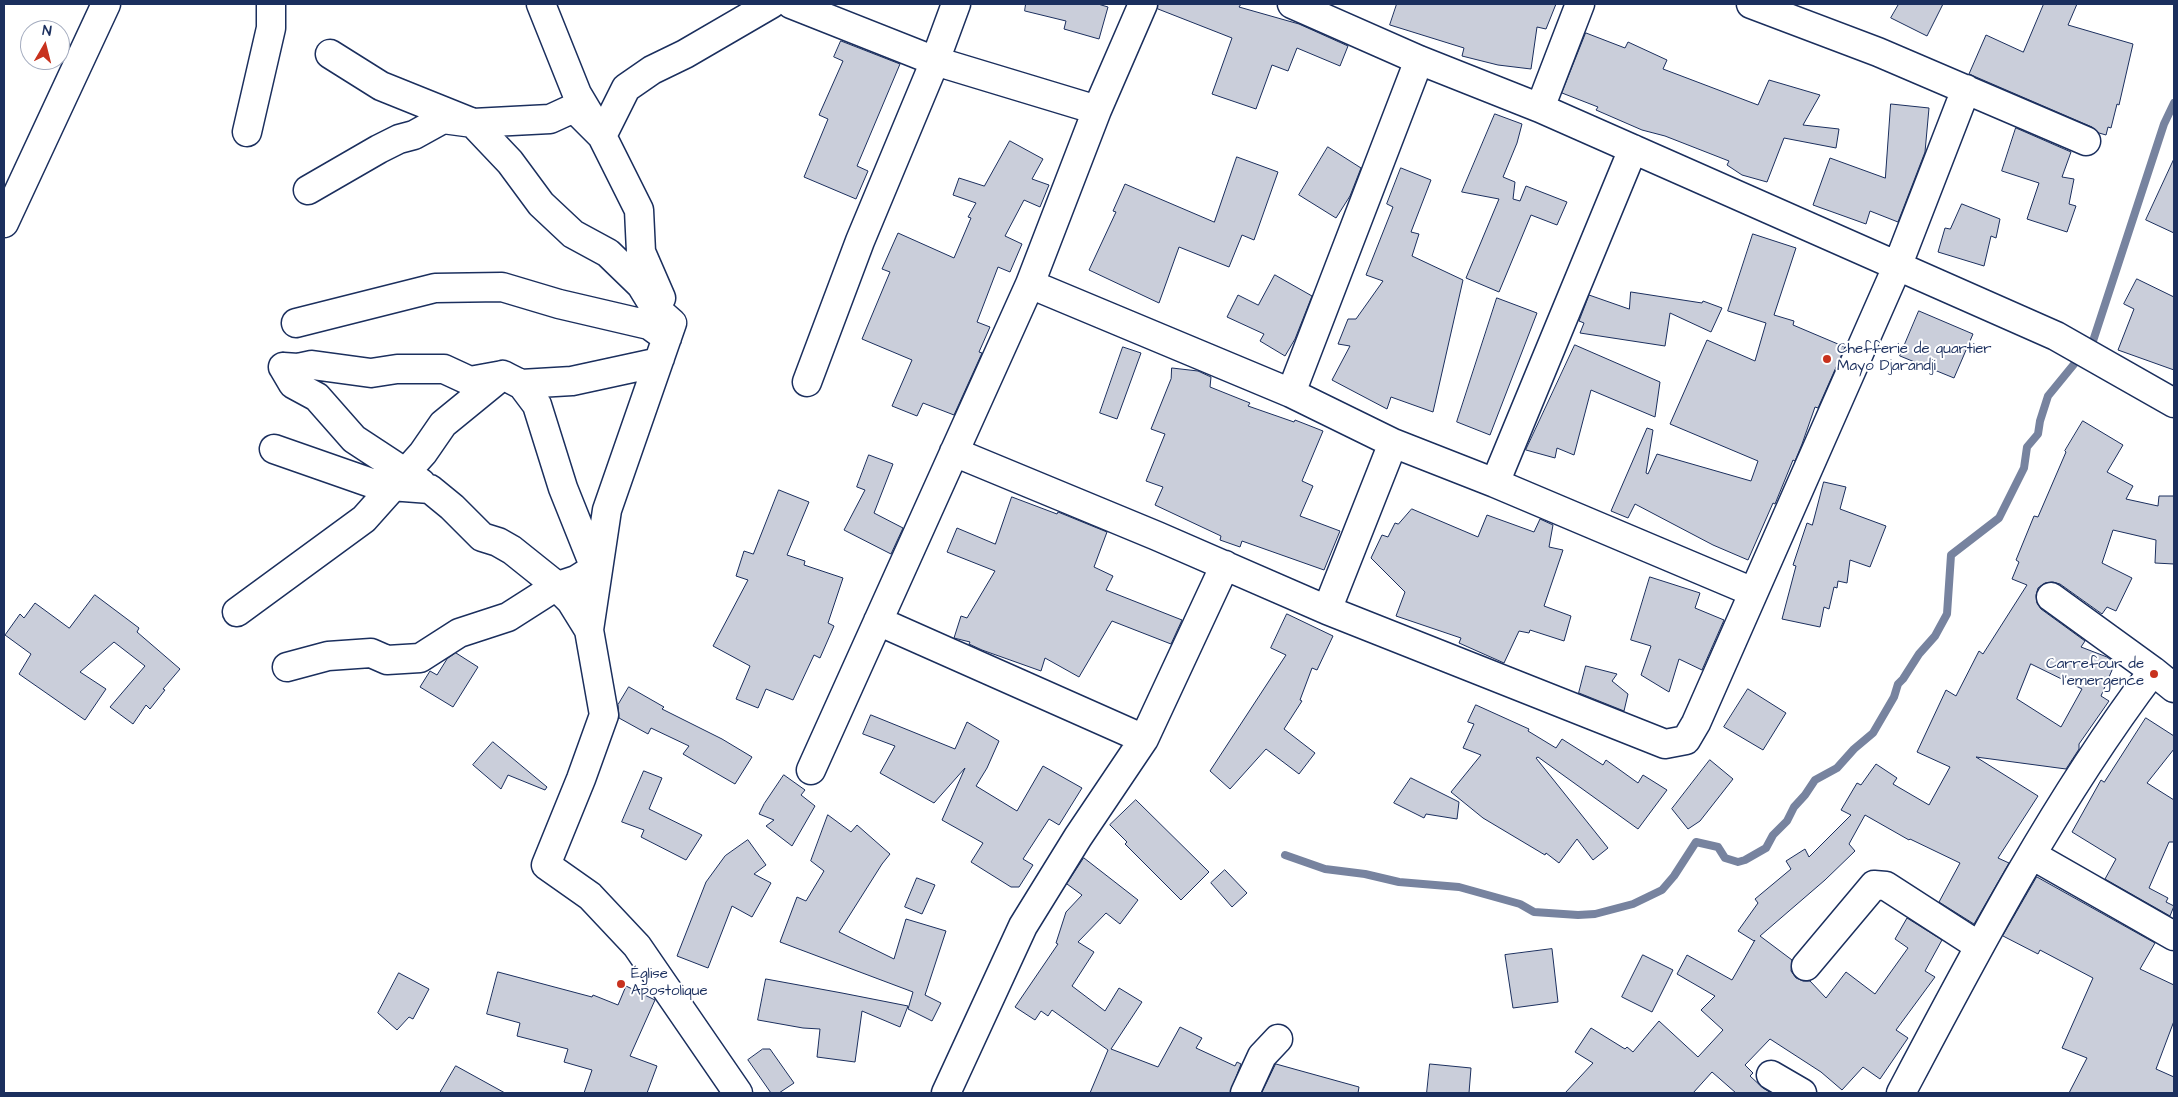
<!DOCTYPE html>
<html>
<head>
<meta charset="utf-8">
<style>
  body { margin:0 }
  #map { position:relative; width:2178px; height:1097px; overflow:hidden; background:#fff; font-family:"Architects Daughter",sans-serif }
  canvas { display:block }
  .frame { position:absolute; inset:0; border:5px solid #1b2f5e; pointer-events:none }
  .north { position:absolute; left:20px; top:20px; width:50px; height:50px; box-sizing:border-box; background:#fff; border:1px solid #a4acbf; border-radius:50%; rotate:8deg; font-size:14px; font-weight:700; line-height:20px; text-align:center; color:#1b2f5e }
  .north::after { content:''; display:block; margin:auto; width:18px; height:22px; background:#c8321e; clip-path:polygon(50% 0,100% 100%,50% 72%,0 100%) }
</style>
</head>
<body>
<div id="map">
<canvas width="2178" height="1097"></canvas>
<div class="frame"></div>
<div class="north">N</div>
</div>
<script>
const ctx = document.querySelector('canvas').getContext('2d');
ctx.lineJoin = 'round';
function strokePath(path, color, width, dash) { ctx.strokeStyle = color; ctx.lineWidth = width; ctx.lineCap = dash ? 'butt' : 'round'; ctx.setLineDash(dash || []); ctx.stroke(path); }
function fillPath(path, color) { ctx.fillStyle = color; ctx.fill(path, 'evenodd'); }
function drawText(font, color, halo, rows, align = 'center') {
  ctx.font = font + ' "Architects Daughter",sans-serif'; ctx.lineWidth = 4; ctx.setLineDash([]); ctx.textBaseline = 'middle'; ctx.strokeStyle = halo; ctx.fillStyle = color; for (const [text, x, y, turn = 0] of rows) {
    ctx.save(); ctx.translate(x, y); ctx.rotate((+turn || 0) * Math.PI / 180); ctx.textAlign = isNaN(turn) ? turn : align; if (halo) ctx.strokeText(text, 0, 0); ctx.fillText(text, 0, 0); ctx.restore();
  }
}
strokePath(new Path2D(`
  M1285,855L1325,869L1365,874L1399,882L1459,887L1520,904L1534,912L1578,915L1595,914L1633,904L1662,890L1674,876L1696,842L1718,847L1725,858L1738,862L1745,860L1766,848L1773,835L1787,821L1794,807L1805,795L1815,780L1837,768L1854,749L1873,733L1894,697L1898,684L1903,679L1919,654L1935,636L1947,614L1951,555L1999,518L2024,468L2027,447L2038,434L2040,421L2048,396L2093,341L2164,124L2174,103`), '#77839f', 8);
const building = new Path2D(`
  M1026,4H1098L1108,7L1099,39L1064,29L1066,21L1025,11Z
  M1158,4H1241L1239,7L1299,24L1348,46L1340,66L1297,48L1288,71L1272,65L1256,109L1212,94L1232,38L1158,9Z
  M1397,4H1556L1546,29L1537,27L1531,69L1498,65L1462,56L1464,48L1390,25Z
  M1899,4H1943L1927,36L1891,18Z
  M2044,4H2077L2068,25L2133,44L2119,105L2117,104L2111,128L2108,127L2106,135L2099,133L2092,127L1969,74L1986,35L2023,52Z
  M1586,33L1625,48L1628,42L1667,60L1663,69L1758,105L1769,80L1820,95L1803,125L1839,129L1836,148L1784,138L1767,182L1742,175L1727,165L1729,161L1665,136L1642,130L1596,110L1598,107L1562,93Z
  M841,41L900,64L857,166L868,171L856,199L804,177L828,119L819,115L843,61L834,57Z
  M1891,104L1929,108L1925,152L1898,222L1870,211L1866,224L1813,205L1830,158L1885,178Z
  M1495,114L1522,124L1517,143L1503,177L1515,182L1513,199L1520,201L1526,186L1567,202L1557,225L1531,215L1499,292L1466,278L1499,199L1462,192Z
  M2016,128L2071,152L2062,177L2074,179L2069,204L2076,206L2067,232L2027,219L2039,183L2002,171Z
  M1010,141L1043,159L1032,179L1049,185L1040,207L1024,200L1005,236L1022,244L1010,272L998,267L977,322L990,327L979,352L982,353L954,415L923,403L917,416L892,406L912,360L862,339L890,272L882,269L898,233L954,258L971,218L968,217L976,203L953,195L959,178L984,186Z
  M1328,147L1361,168L1350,196L1336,218L1299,195Z
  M1237,157L1278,172L1254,240L1242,235L1229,267L1179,247L1159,303L1089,270L1116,212L1113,211L1125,184L1214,222Z
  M2174,159V233L2146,220Z
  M1401,168L1431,180L1411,232L1419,234L1412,256L1463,280L1433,412L1391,397L1387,409L1332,380L1350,346L1338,344L1348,319H1356L1383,281L1366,275L1393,207L1387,204Z
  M1962,204L2000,219L1996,238L1991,236L1984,266L1938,252L1945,228L1950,229Z
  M1753,234L1796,248L1774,315L1794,321L1793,325L1845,347L1818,408L1815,407L1802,444L1795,461L1793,460L1775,504L1773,503L1748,560L1713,545L1635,504L1628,518L1611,511L1647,428L1653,430L1646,473L1648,474L1657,454L1751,481L1758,461L1670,424L1707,340L1755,361L1766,323L1728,311Z
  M1275,275L1312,296L1295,339L1285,356L1260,341L1264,334L1227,317L1238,295L1258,305Z
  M2137,279L2174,297V370L2118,350L2134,309L2124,304Z
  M1631,292L1702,303L1703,301L1722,308L1711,332L1670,313L1665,346L1580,333L1584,323L1579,321L1589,295L1629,309Z
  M1497,298L1537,313L1490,435L1457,422Z
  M1919,311L1973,334L1954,378L1900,356Z
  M1575,345L1660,382L1655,417L1591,390L1574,455L1557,448L1555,458L1526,450Z
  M1123,347L1141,353L1117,419L1100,413Z
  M1172,368L1198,371L1211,377L1210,387L1250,403L1248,406L1294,422L1295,420L1323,431L1302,481L1313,486L1300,516L1340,531L1324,570L1242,541L1240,547L1220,540L1221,536L1155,505L1163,487L1146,481L1165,434L1151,429L1171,379Z
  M2083,421L2123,445L2107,472L2133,486L2126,499L2158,506L2159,496H2174V564L2155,563L2156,540L2113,530L2102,563L2132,578L2116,611L2107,607L2102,614L2060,584L2053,582L2045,583L2038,588L2036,595L2037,603L2041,609L2085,641L2081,647L2107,657L2115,663L2101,696L2109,701L2079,744V749L2066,769L1976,757L2038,796L1998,858L2009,863L1974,924L1939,902L1960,863L1910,839L1909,840L1865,815L1849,844L1855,851L1825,880L1760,936L1792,960L1791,971L1796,978L1803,981H1810L1826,998L1846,972L1875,994L1908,948L1895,939L1907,918L1942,940L1925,971L1935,977L1896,1030L1908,1038L1880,1079L1863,1067L1842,1090L1821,1072L1770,1039L1745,1065L1753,1073L1750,1076L1763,1088L1771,1093H1736L1712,1072L1693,1093H1565L1593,1063L1575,1052L1591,1028L1625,1049L1627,1047L1633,1052L1659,1021L1698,1057L1723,1030L1701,1010L1715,996L1677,974L1687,955L1732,980L1755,940L1754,941L1738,931L1758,903L1755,899L1791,869L1786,861L1805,849L1809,857L1851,815L1841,810L1857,783L1861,785L1876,764L1897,778L1893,784L1929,805L1950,767L1917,752L1946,690L1956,696L1979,651L1983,654L2027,585L2012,579L2019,562L2016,560L2034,516L2038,517L2066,452L2065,451ZM2031,664L2082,689L2061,727L2017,699Z
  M869,455L893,464L874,513L903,528L891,554L844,530L865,490L857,487Z
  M1824,482L1846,487L1840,509L1886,526L1870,567L1850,560L1847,583L1838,581L1837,588L1834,587L1829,609L1824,607L1820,627L1782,619L1796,566L1793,565L1807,523L1812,525Z
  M779,490L809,502L787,555L805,561L804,565L843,578L828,623L834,626L820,658L814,655L793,700L766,689L758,708L736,699L750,666L713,646L748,580L736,576L744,551L753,554Z
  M1012,497L1057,514L1058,512L1107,532L1094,567L1113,576L1106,590L1182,620L1171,644L1112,621L1079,677L1045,658L1041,671L982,650L969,644L970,642L954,638L961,616L967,618L995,571L947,552L957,528L995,544Z
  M1412,509L1478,537L1487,515L1534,532L1540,519L1553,525L1549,547L1563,550L1544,606L1571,616L1564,641L1530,630L1529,633L1519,631L1504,663L1459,643L1461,638L1396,616L1405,592L1371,558L1382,535L1388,537L1395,523L1398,524Z
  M1650,577L1700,593L1695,608L1724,620L1702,670L1679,659L1669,692L1641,675L1651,646L1631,640Z
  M95,595L139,628L137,632L180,669L163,689L165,690L150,709L146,705L133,724L110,707L145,666L114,642L80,672L106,689L85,720L19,674L31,654L5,635L20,614L24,618L35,603L69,628Z
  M1287,614L1333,636L1317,670L1312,668L1300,700L1302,701L1284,729L1315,753L1299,774L1266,749L1230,789L1210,771L1286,655L1271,648Z
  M456,653L478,667L453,707L420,687L430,671L437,675L447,659Z
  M1586,666L1617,674L1612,681L1628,694L1624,711L1579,693Z
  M629,687L664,707L662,709L722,739L752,757L735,784L683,754L689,746L651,728L648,734L619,718L618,705Z
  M1748,689L1786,713L1763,750L1724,727Z
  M1476,705L1529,729L1528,731L1556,748L1562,739L1603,765L1606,760L1638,783L1643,775L1667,790L1638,829L1538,757L1536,758L1608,848L1593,860L1577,839L1559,863L1546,853L1545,855L1483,818L1451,792L1481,755L1463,748L1474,724L1468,722Z
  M871,715L955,749L967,722L999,741L987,768L976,786L1017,811L1043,766L1082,788L1059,825L1049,819L1023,859L1033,865L1019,887H1011L971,862L983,843L942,820L965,768L934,803L880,773L895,746L863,734Z
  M2146,718L2174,736V749L2147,783L2174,800V842H2169L2149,888L2168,898L2166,902L2174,906L2170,916L2105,879L2116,859L2072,832L2101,780L2104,782Z
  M493,742L547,787L545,790L508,775L501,789L473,765Z
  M1710,760L1733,779L1700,821L1688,829L1672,809Z
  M644,771L662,778L649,809L702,835L686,860L641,837L644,830L622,822Z
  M784,775L805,790L801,795L815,806L792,846L766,826L774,820L759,814L764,804Z
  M1411,778L1459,802L1457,819L1426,814L1424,818L1394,803Z
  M1136,800L1209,872L1181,900L1125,844L1127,842L1110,825Z
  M828,815L851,832L857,825L890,854L882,864L839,932L894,959L906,919L946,931L925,995L941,1003L932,1021L908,1009L913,992L780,942L797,897L806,901L824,871L811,861Z
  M748,840L766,865L754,874L771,883L752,917L732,906L708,968L677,956L706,882L725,856Z
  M1084,858L1138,900L1120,924L1106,913L1078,942L1094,952L1072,986L1105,1011L1119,988L1142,1002L1111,1049L1158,1067L1180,1027L1202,1038L1196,1048L1235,1066L1237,1062L1241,1064L1230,1093H1090L1108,1050L1052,1010L1048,1016L1041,1011L1035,1020L1015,1007L1058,944L1056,943L1066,912L1082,895L1067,884Z
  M1225,870L1247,893L1232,907L1211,883Z
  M2037,877L2155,943L2140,969L2174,985V1021L2156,1069L2174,1077V1093H2069L2087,1058L2062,1048L2093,978L2040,950L2038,954L2003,936Z
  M917,878L935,885L922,914L905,907Z
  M1552,949L1558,1002L1513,1008L1505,955Z
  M1643,955L1673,970L1652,1012L1622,997Z
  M498,972L592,997L593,995L618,1005L626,986L655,1000L630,1056L657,1066L647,1093H584L592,1070L564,1062L568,1049L517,1036L520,1023L487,1014Z
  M399,973L429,989L413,1019L409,1017L397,1030L378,1013Z
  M766,979L842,993L908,1006L900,1027L862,1011L855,1062L817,1057L820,1029L803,1028L758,1020Z
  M763,1049H770L794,1083L779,1093H771L748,1060Z
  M1276,1064L1359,1087L1358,1093H1262Z
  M1430,1064L1471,1068L1469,1093H1427Z
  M456,1066L505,1093H440Z`);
fillPath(building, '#caceda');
strokePath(building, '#1b2f5e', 1);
const minor = new Path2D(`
  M541,4L577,94L602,136L639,210L641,252L661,298
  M791,4L935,61L1097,110
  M1292,4L1419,60L1540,108L2056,336L2174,403
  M1751,4L1878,52L2086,141
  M330,54L381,86L473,123L510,162L541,204L573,234L608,253L641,285L655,308L672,323L607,510L589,630L604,715L581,779L546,865L590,896L637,946L738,1093
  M1540,108L1580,4
  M247,132L271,28V4
  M308,190L379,149L399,139L414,135L443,119L473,123L550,119L574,108L602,136L626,88L652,70L685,54L771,4
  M1030,284L1291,393L1393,443L1495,483L1753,592
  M296,323L435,288L502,287L559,304L649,325L667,338
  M283,367L298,368L312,365L371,373L397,369H444L470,381L503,375L522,385L537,405L563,488L595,568L576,580L555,587L508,617L459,633L420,658L387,660L371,653L328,656L287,667
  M283,367L293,384L317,397L354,439L421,483
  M807,382L860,241L935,61L956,4
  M1291,393L1419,60
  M274,449L377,485L430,489L452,507L482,537L498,542L512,550L552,582L571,601L589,630
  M954,452L1157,536L1327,610L1665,744L1686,740L1696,723L1897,267L1966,89
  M1495,483L1633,149
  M2051,597L2153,671
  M1327,610L1393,443
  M237,612L364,519L423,453L443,424L503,375L521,384L572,381L655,363L660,358
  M878,621L1144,739
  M811,770L1030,284L1097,110L1143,4
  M2032,855L2174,936
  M1806,966L1874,885L1886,886L1979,946
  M1771,1075L1802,1093
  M946,1093L1023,926L1078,837L1144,739L1225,565
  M1245,1093L1262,1056L1278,1039
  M1901,1093C1977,949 2054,802 2153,671L2174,688`);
const major = new Path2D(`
  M4,223L106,4`);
strokePath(minor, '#1b2f5e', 31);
strokePath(major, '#1b2f5e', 31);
strokePath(minor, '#fff', 28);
strokePath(major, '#fff', 28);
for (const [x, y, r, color] of [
  [1827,359,5,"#c8321e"],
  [2154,674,5,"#c8321e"],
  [621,984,5,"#c8321e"]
]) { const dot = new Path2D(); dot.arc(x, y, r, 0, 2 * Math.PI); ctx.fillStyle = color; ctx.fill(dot); strokePath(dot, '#fff', 2); }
drawText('15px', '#1b2f5e', '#fff', [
  ["Chefferie de quartier",1837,350],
  ["Mayo Djarandji",1837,367],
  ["Carrefour de",2144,665,"right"],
  ["l'emergence",2144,682,"right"],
  ["Église",631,975],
  ["Apostolique",631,992]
], 'left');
</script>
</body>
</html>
